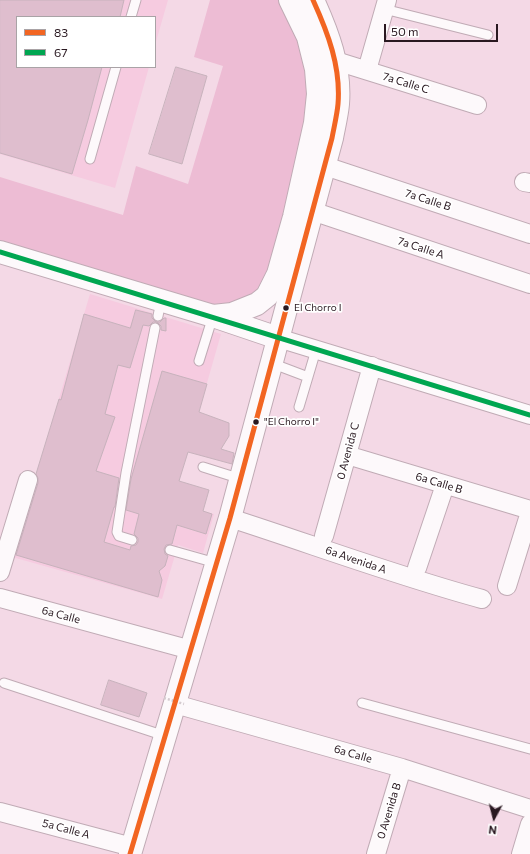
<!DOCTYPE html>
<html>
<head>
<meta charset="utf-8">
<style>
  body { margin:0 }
  #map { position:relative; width:530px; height:854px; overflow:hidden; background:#f4d9e6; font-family:Commissioner,sans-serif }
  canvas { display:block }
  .legend { position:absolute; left:16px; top:16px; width:140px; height:52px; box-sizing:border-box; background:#fff; border:1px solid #a9a3a6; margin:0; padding:5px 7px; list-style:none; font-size:12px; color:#291820 }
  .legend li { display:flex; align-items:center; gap:8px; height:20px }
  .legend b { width:20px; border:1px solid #a9a3a6 }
  .north { position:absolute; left:474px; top:798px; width:40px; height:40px; -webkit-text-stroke:3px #fff; paint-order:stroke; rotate:187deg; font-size:11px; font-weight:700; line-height:16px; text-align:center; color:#291820 }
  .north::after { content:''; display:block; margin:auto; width:14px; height:18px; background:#291820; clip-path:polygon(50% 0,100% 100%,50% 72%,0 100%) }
  .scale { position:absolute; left:384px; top:24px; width:114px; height:18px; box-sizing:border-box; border:2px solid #291820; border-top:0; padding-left:5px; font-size:12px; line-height:14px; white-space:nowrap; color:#291820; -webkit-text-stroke:3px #fff; paint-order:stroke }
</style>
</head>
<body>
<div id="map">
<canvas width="530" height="854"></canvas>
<ul class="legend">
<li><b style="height:5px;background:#f26522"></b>83</li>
<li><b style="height:5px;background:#00a651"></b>67</li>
</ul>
<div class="north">N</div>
<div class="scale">50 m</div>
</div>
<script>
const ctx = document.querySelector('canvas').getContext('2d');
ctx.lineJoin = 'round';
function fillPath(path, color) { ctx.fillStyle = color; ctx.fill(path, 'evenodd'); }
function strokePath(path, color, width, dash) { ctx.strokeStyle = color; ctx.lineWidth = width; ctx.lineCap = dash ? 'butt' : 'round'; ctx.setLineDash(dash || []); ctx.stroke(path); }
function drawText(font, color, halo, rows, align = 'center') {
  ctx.font = font + ' Commissioner,sans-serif'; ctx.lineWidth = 3.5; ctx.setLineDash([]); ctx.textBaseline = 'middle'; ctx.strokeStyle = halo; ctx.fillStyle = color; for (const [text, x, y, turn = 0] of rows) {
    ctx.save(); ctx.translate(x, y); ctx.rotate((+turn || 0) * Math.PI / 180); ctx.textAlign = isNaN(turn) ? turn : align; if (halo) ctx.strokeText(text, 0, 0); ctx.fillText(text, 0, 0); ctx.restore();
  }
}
fillPath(new Path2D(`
  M0,0H168L155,45V17H17V67H149L115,188L0,154Z
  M90,294L221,334L173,502L214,514L203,553L178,545L162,599L12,557Z`), '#f6cbe0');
fillPath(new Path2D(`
  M210,0H279L289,17L305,54L311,97L272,281L255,296L210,309L0,242V177L123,215L136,166L188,184L223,66L194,57Z`), '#edbcd4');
const building = new Path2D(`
  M0,0H124L120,17H17V67H102L88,120L72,174L0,153Z
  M176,67L207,76L182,164L149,154Z
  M136,310L152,314V318L156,322H160L164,318H166V331L161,330V326L157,322H153L149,326L143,325L130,368L118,365L105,414L115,417L96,471L119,478L115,507H114L104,542L130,550L131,546L136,545L138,542V538L134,534L139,514L126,510L131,479L162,371L207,384L199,412L229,423V436L221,449L234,453L232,464L188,452L179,481L209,490L203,511L212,514L206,534L177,525L172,544L166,545L164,549L165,554L168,556L165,566L159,571L162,580L158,597L16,555L38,483V478L36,474L59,399L61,400L84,314L130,328Z
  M109,680L147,693L139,717L101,705Z`);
fillPath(building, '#dfbece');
strokePath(building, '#c7b2bc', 1);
const lane = new Path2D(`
  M384,9L488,35
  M131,17L136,0
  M90,159L116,67
  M158,316L161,301
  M199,361L213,316
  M271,363L308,377
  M299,407L316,350
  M203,467L241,479
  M132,540L119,536L117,532L126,473L155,328
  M170,550L216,563
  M4,683L165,736
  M362,703L530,749`);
const street = new Path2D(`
  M336,61L477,105
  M367,70L387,0
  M325,166L530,234
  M524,182L530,183
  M312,211L530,284
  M278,338L530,415
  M347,455L530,510
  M230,518C314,545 397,576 482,599
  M324,536L372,366
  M417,568L445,485
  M0,572L28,480
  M507,586L530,512
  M0,598L191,650
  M175,704L402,768L530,809
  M0,812L132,847
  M376,854L402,768
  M521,854L530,824`);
const secondary = new Path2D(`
  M0,252L213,316L278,338`);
const primary = new Path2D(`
  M213,316L232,314L257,304L267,296L278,274L294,217L315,123L318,94L316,69L308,37L290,0
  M130,854L230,518L332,138C334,127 337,115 338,104C341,67 328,33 313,0`);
strokePath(lane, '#c0abb5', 11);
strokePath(street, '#c0abb5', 20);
strokePath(secondary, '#c0abb5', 24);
strokePath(primary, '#c0abb5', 24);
strokePath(lane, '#fdf9fb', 9);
strokePath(street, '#fdf9fb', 18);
strokePath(secondary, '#fdf9fb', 22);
strokePath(primary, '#fdf9fb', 22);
strokePath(new Path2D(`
  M164,698L184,704`), '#d4cbcf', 2.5, [2, 2]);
strokePath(new Path2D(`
  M130,854L230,518L332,138C334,127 337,115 338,104C341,67 328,33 313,0`), '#f26522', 5);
strokePath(new Path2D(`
  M0,252C177,306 354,360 530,415`), '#00a651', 5);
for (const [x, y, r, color] of [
  [286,308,3.5,"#291820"],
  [256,422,3.5,"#291820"]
]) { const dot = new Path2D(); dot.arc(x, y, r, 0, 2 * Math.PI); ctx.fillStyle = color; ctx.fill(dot); strokePath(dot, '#fff', 1.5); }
drawText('10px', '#291820', '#fff', [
  ["El Chorro I",294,308],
  ["\"El Chorro I\"",264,422]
], 'left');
drawText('11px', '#291820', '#fff', [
  ["7a Calle C",406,83,17],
  ["7a Calle B",428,200,18],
  ["7a Calle A",421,248,18],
  ["0 Avenida C",348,451,-75],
  ["6a Calle B",439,483,17],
  ["6a Avenida A",356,560,19],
  ["6a Calle",61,615,15],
  ["6a Calle",353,754,16],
  ["0 Avenida B",389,811,-73],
  ["5a Calle A",66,829,15]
]);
</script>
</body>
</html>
